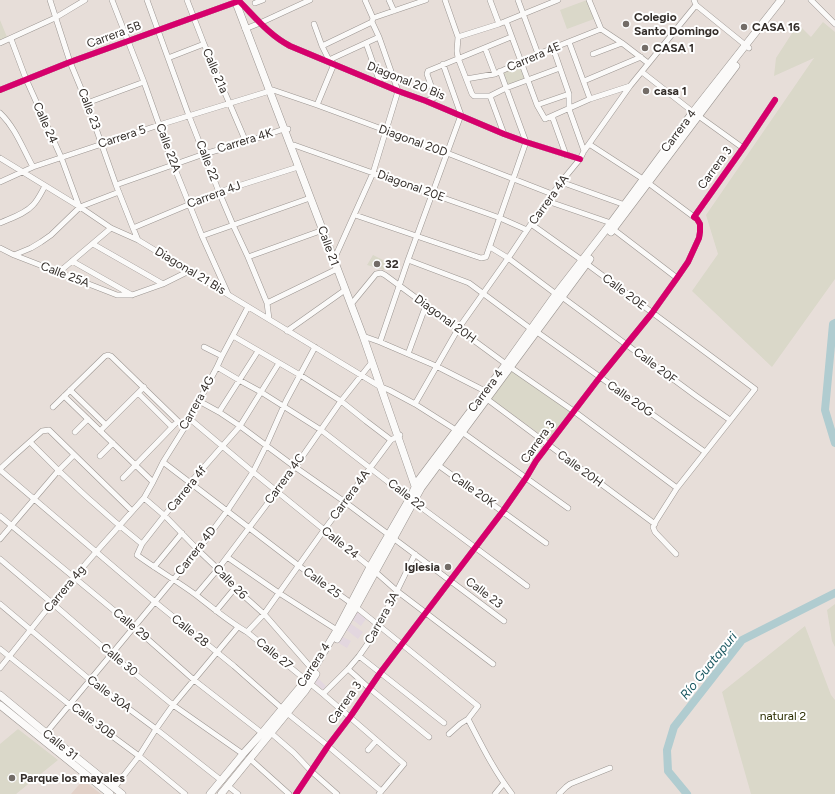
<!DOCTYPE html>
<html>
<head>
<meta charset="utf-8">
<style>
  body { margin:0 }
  canvas { display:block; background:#e7ded9 }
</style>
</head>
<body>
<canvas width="835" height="794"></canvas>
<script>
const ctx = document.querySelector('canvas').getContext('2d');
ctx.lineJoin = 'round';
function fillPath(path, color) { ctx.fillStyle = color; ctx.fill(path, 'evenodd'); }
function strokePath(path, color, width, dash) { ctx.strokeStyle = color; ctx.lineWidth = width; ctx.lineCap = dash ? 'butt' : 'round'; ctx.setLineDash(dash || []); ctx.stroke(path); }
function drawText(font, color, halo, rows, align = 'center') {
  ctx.font = font + ' Figtree,sans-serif'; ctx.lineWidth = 4; ctx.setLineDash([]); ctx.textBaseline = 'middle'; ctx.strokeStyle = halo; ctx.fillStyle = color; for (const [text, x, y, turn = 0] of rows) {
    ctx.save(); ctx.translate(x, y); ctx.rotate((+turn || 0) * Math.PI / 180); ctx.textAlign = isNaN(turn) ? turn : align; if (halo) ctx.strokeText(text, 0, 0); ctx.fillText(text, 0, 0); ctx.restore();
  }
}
fillPath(new Path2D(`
  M355,610L366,619L361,626L350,618Z
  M348,622L363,632L358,639L344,628Z
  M339,635L351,641L347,648L335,641Z
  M318,678L326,686L323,690L315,683Z`), '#e3d7df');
fillPath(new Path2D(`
  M83,780L101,794H71Z`), '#e2d1c8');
fillPath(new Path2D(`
  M587,0L594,19L567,29L560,10Z
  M0,20L7,37L0,41Z
  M823,22L835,32V279L772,367L692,291L718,254L706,215L814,58L774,76L776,58L798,24L811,37Z
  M520,65L526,80L507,87L502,73Z
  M373,255L387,262L384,270L367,265Z
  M512,370L571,412L548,440L490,398Z
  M835,604V647L832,641L827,610Z
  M805,626L831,695L835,700V794H751L722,692Z
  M18,729L58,760L16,794H0V744Z`), '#dad8c9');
strokePath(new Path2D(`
  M835,323L833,324L825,410L835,443
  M687,794L668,771L667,750L674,727L742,640L835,593`), '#b0ccd0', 8);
const street = new Path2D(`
  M50,0L70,62L87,103L116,185L133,228L138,240
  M112,0L144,82L173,164L202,236L228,294
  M147,0L189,116L219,192L233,225L248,257L267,303L269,319
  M187,0L204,44L246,142
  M365,0L373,18
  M389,0L394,11
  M445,0L458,37L457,51L458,58L472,94L474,96H490L506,88L560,68
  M490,0L499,24
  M518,0L538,54
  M589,0L601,29L622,43L648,63
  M694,0L696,5L749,48
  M811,0L835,24
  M255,3L263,0
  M506,21L537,105L545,119L590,99L630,86
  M314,24L322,46L329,60
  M245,29L260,23L310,0
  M458,37L499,24L558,0
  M11,39L26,79L61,157L79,206
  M569,42L590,99
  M0,43L55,18L85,0
  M366,43L380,83
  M322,46L372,22L373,18L426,0
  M485,48L495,74
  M553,48L569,94V109L584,151
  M593,54L622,43
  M168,58L204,44
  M332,62L329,60L379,37
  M642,72L693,112L743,148
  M466,79L495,74L538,54L601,29
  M584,81L641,57
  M0,90L70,62L239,1C255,17 269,35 290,46L398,91L426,101L504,134L526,142L580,159
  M490,96L504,134
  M426,101L434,98L435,97L427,74L428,71L511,37
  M87,103L144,82
  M317,105L334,64
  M537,105L569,94
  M0,113C15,127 23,149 33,167
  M552,116L566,155
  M589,144L643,179L694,217
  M294,145L500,218L527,230
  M0,158L80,207L111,228L138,240L379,386L389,390L415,404L456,430
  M0,182L33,167L159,125L273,90L317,105L447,153L552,194
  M561,182L625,205
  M116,185L204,154L246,142L284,129H288
  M547,201L611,223
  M355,215L475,256L481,258L486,257L526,142L500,71
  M0,223C11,218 25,214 33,205C38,200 41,193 45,186
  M531,224L583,261L755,389L677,488L656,521L653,527L655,532L676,554
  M133,228L219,192L298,167
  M613,229L677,278
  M202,236L310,198
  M93,244L163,284
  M490,247L508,258L556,294
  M0,248L14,255L117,295H132L163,284L189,271
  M14,255L31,248L41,242L51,235L80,207L119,192
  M248,257L323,230
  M333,260L336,255L373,173L398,91L379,37L372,22
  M408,260L469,283L531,329
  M72,261L132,295
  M58,273L111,228
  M562,297L696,396L730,420
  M353,302L376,274L381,273L385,275L510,367L575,412L677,488
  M267,303L337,269
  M287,331L345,290
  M537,332L705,452
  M233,336L300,375L341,401L366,421L391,440
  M363,336L380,342L436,366L485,391
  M380,342L408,260L461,115L443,64
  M204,347L222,356
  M408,354L426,305
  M279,363L240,426L190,483L142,544L137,555C156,569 177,581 196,595C213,608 229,622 247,632L323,694L404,764L379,794
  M217,367L239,380L261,392L321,430L414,502L527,586
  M70,390L106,425
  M138,393L172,427
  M64,396L153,482
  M487,399L655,524
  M199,401L219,412L240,426L295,467L345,502L504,621
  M415,404L458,329L511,254L531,224L561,182L580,159L584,151L630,86L696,5
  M53,407L105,356L108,355L111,356L184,427
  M219,412L258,351
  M190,419L253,472L370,567L397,591L493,664
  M100,431L144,387
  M75,432L88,419
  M462,432L568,508
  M30,442C65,478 103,513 142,544
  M100,456L113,443
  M163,462L299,566L351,603L478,706L468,719L460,724L449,734
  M438,465L546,543
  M0,469L15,455L42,431L49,430L132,511
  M0,470L155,602L234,666L287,713L328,746L381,791
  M123,478L178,421
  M144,498L165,516L198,550L218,569L235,588L264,614L313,670
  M0,516L134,627L194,680L262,733
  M0,539L58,471L74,455
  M227,557L279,593L337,630
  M0,559L52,603L112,655L173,705L243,754
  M154,567L182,533
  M196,595L218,569L295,467L341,401L372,362
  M0,604L90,680L156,729L222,781
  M216,611L235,588
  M247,632L264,614L324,530L391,440L400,435
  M0,649L70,705L139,756L185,794
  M359,656L444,723
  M0,668L52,603L96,552L144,498L153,482L163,462L190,419L199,401L217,367L222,356L248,307
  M348,669L369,688L429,737
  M323,694L348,669L359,656L378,629V625L397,591L415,554
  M468,719C481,744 494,771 512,794
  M46,733L198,550L227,511L253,472L266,446L286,401L315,347
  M271,733L294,753L311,771L337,794
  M368,750L376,741
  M250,759L289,794
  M228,786L238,794
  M114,788L139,756L156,729L173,705L238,627
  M296,794L328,746L350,717L380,673L503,511L526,478L536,461L600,377L652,313L677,278L688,262L699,238L700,232V224L697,219L694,217L743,148L775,100
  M495,794L504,783
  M559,794L566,787L570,784L610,768`);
const secondary = new Path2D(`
  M235,0L363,336L416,489
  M611,232L736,66
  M337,639L356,607L421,488L590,259
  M0,695L46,733L122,794
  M0,705L110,794
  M210,794L243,754L262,733L306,680L313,670L337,630L370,567L410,498L418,481L506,364L556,294L611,223L693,112L781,0
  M221,794L305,691L316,674`);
strokePath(street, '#9b9591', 6);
strokePath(secondary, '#9b9591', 8);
strokePath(street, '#fbfaf9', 5);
strokePath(secondary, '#fbfaf9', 7);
strokePath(new Path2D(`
  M0,90L70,62L239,1C255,17 269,35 290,46L398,91L426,101L504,134L526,142L580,159
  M296,794L328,746L350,717L380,673L503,511L526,478L536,461L600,377L652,313L677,278L688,262L699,238L700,232V224L697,219L694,217L743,148L775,100`), '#d6006c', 6);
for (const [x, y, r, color] of [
  [626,24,4,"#736c67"],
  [744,27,4,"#736c67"],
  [645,48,4,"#736c67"],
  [646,91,4,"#736c67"],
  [377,264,4,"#736c67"],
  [448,567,4,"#736c67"],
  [12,778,4,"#736c67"]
]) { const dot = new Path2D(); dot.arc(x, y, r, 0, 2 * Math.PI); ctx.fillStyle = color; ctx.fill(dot); strokePath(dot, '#fff', 1.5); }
drawText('bold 12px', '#342e2a', '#fff', [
  ["Colegio",634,17],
  ["Santo Domingo",634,31],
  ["CASA 16",752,27],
  ["CASA 1",653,48],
  ["casa 1",654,91],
  ["32",385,264],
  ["Iglesia",440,567,"right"],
  ["Parque los mayales",20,778]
], 'left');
drawText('12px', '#342e2a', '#fff', [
  ["Carrera 5B",114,35,-20],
  ["Carrera 4E",534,57,-23],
  ["Calle 21a",215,71,67],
  ["Diagonal 20 Bis",406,81,22],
  ["Calle 23",89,109,69],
  ["Calle 24",45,123,66],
  ["Carrera 4",679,131,-53],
  ["Carrera 5",122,137,-18],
  ["Carrera 4K",245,141,-17],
  ["Diagonal 20D",413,141,20],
  ["Calle 22A",168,148,70],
  ["Calle 22",207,161,69],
  ["Carrera 3",715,168,-54],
  ["Diagonal 20E",411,186,20],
  ["Carrera 4J",214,195,-20],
  ["Carrera 4A",549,200,-54],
  ["Calle 21",328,246,70],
  ["Diagonal 21 Bis",190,271,31],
  ["Calle 25A",65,275,21],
  ["Calle 20E",624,292,37],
  ["Diagonal 20H",445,319,36],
  ["Calle 20F",655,366,37],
  ["Carrera 4",486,391,-53],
  ["Calle 20G",630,399,35],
  ["Carrera 4G",197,403,-61],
  ["Carrera 3",538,442,-54],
  ["Calle 20H",580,469,36],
  ["Carrera 4C",285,479,-54],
  ["Carrera 4f",187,489,-51],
  ["Calle 20K",473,490,35],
  ["Carrera 4A",350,495,-54],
  ["Calle 22",406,495,38],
  ["Calle 24",340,543,39],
  ["Carrera 4D",196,551,-52],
  ["Calle 26",230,582,46],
  ["Calle 25",322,583,36],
  ["Carrera 4g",65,589,-50],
  ["Calle 23",484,593,37],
  ["Carrera 3A",382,618,-61],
  ["Calle 29",131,625,40],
  ["Calle 28",190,631,39],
  ["Calle 27",274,654,39],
  ["Calle 30",119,660,40],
  ["Carrera 4",314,665,-57],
  ["Calle 30A",109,694,37],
  ["Carrera 3",345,703,-55],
  ["Calle 30B",93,721,37],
  ["Calle 31",60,745,39]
]);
drawText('12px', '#2a2d01', '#fff', [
  ["natural 2",783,716]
]);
drawText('italic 13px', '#1c5962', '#fff', [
  ["Río Guatapuri",709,666,-51]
]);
</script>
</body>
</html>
